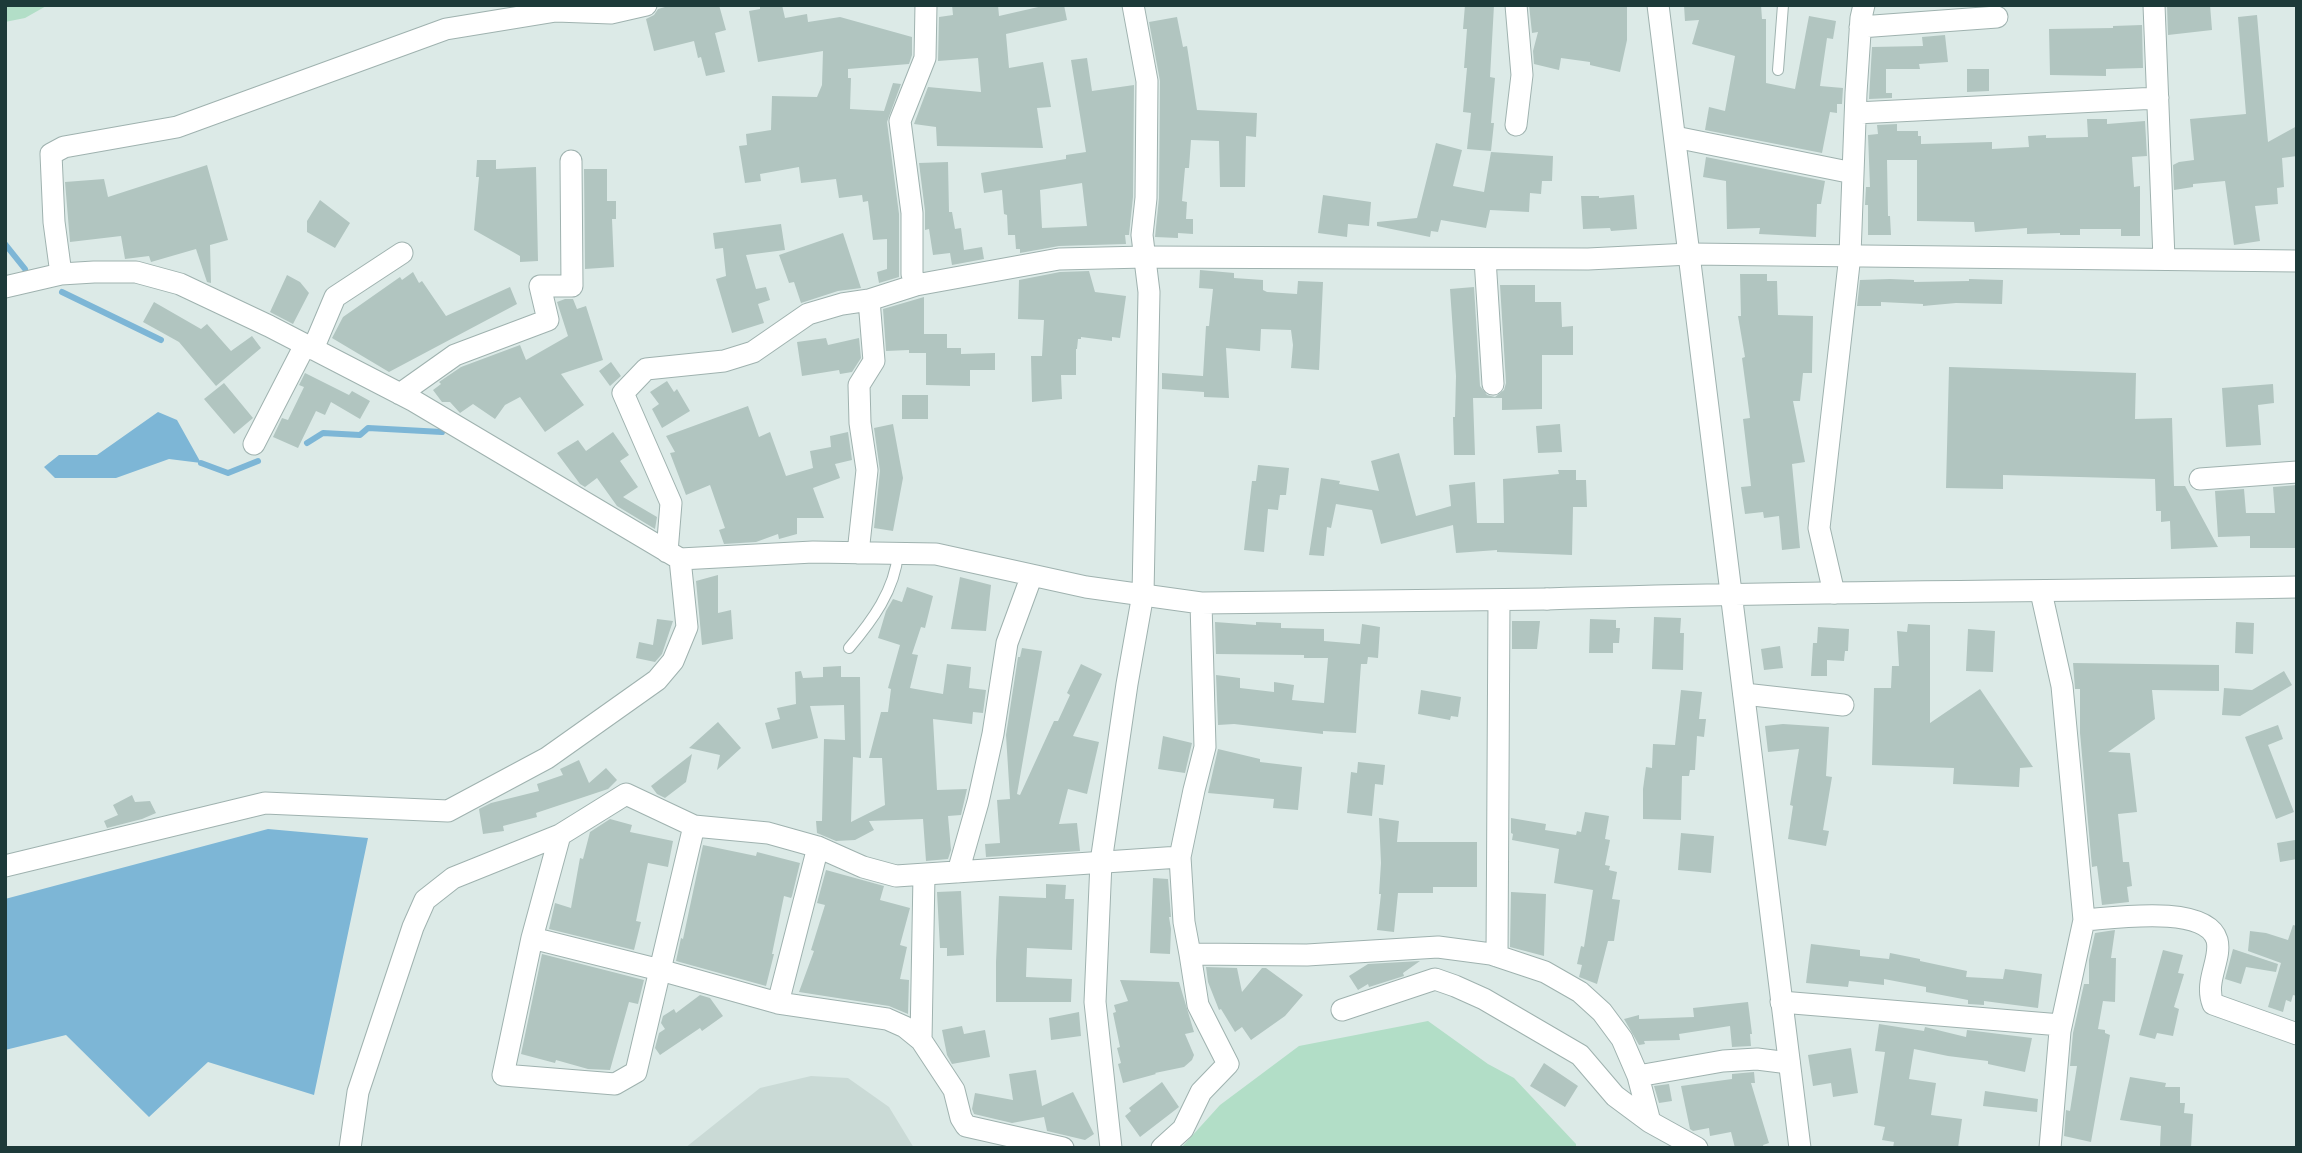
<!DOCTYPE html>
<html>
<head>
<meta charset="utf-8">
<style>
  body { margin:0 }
  #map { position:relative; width:2302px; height:1153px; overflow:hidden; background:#dceae7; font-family:"Sofia Sans Condensed",sans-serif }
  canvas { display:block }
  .frame { position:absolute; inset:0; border:7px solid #1d3a39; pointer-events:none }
</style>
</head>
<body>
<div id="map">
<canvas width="2302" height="1153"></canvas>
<div class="frame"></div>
</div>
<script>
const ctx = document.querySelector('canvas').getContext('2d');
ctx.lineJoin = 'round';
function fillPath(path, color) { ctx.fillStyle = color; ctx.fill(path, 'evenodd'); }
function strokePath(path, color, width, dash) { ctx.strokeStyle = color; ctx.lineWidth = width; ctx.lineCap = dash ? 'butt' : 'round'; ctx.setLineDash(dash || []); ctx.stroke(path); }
fillPath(new Path2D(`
  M811,1076L848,1078L889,1107L914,1148H685L760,1088Z`), '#cadad6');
fillPath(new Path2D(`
  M5,5H48L25,18L5,22Z
  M1428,1021L1488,1064L1514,1078L1576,1144V1148H1181L1220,1105L1299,1046Z`), '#b2dec7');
fillPath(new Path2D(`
  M158,412L177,420L201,463L169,459L116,478H55L44,467L59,455H97Z
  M268,829L368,838L314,1095L208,1062L149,1117L66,1035L5,1050V899Z`), '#7db6d6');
strokePath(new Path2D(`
  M5,244L25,269
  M62,292L161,340
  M307,443L323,433L360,435L368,428L442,432
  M201,463L228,473L258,461`), '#7db6d6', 6);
fillPath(new Path2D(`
  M672,5H719L726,30L715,33L725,72L706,76L701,57L698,58L694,41L654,51L646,19L654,15L658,9Z
  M760,5H782L785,18L807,14L808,22L840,17L912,37V55L909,64L848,69V78H851L850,109L884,111L893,83L901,84L887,122L899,214V277L879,283L877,272L887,269V239L873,240L868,201L863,202L862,195L839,198L836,179L801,183L799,167L760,174L761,181L745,183L739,146L747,145L746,134L771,130L772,96L817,97L822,85L823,51L758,62L749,11L760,9Z
  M952,5H998L999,16L1047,5H1064L1067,20L1006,34L1009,68L1043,62L1051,107L1037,108L1043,148L937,146L936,127L914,124L928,87L981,92L978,58L938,61L939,17L953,15Z
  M1465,5H1494L1490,77L1495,78L1491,123H1494L1491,151L1467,149L1471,113L1463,112L1467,68H1464L1467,29H1463Z
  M1529,5H1627V40L1620,72L1590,65V62L1561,58L1559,70L1534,64L1533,51L1538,32L1532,33Z
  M1684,5H1761L1762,19H1766V83L1795,89L1809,16L1836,21L1833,39L1827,38L1820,86L1843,88L1842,104H1837V113L1830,112L1822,153L1705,130L1709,107L1725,111L1735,56L1692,44L1699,20L1685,21Z
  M2167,5H2210L2212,30L2168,35Z
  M2257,15L2268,142L2297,126V156L2282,158L2284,187L2277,188L2278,204L2255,206L2260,241L2234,245L2225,181L2193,184V187L2174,190L2173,165L2179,162L2194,160L2190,119L2246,114L2238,17Z
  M1177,17L1183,47L1187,46L1197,110L1257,113L1256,137L1246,136L1245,187H1220L1219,141L1191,140L1189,168H1185L1182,201L1187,202L1186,219H1193V234L1178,233V238L1155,237L1159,198L1160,81L1149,22Z
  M2142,25L2143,68L2106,69V76L2050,75L2049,29L2113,28V26Z
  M1945,35L1948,62L1919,64L1920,69H1886V93H1892V98L1869,99L1872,47L1923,46L1922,37Z
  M1087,58L1092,91L1134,85L1133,197L1129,235H1125L1126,244L1059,246L1020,253V249H1016L1015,235H1008L1007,215L1004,214L1002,190L984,193L981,173L1066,159V155L1086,152L1071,60ZM1082,183L1087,226L1042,228L1040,190Z
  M1967,69H1989V91L1967,92Z
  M2087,119H2107V124L2145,121L2147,156L2132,157L2134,187L2140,186V236H2121V229H2080V235H2060V233L2027,234V228L1975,232L1974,222L1917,221V160H1887L1888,216H1890L1891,235H1868V205H1865L1866,187H1870L1868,135L1878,134L1877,125L1897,124V131H1918V136H1921V144L1992,142V149L2029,147L2028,136L2046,135V138L2088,137Z
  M1436,143L1462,150L1453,186L1484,192L1491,152L1553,156L1552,181H1542L1541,194L1530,193L1529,212L1490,210L1486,228L1441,220L1438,232L1431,231L1430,237L1377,226V222L1417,218Z
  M1706,157L1825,181L1821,204H1817L1816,237L1759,234L1760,228L1727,229L1726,181L1703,177Z
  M477,160H496V169L536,167L538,261L520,262V256L474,230L479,177H476Z
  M948,162L949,212H952L955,229L961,228L964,250L982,247L984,259L952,265L950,253L933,255L929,229L925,230V211L919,163Z
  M207,165L228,240L210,245L211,283L207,282L196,249L151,262L149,256L125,259L121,236L70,242L65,182L104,179L108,197Z
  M584,169H607V201H616V219H612L614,267L585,269Z
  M1323,195L1371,202L1369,226L1348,224L1347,237L1318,233Z
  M1634,195L1637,229L1611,231L1610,228L1583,229L1581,196H1599V198Z
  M320,200L350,223L335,248L307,232V221Z
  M781,224L785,250L746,255L756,289L766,287L770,300L758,304L764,323L732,333L716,279L726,276L723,248L715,249L713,233Z
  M843,233L861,288L838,291L801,303L794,282L789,283L779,255Z
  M1200,270L1234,273V278L1263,280V290L1267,292L1297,294L1298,281L1323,282L1319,370L1291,368L1293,345L1291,330L1261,329L1260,351L1226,348L1229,398L1204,397V392L1162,389V373L1203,376L1206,326H1209L1213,289L1199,288Z
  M1089,271L1095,292L1126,296L1120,338L1112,337V341L1081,337V339H1078L1077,349H1076V375H1061L1062,399L1032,402L1031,356H1042L1044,320L1018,319L1019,280L1060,272Z
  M413,272L419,283L422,281L446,316L510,287L517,304L389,372L332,338L343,317L400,277L402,280Z
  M1740,274H1767V281H1777L1778,315L1813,316L1812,373H1803L1800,401H1793L1805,462L1792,464L1800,548L1782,550L1779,516L1764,518L1763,512L1745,514L1741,487L1751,486L1743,419L1750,418L1742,358L1745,357L1738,316H1741Z
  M287,275L300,282L309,293L293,324L270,312Z
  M1890,279L1914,280V282L1969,281V279L2003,280L2002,304L1956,303L1923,306V304L1881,302V306H1857L1860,280Z
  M1500,285H1535V302H1561L1562,327L1573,326V355H1542V409L1502,410V398H1473L1475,455H1454L1453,417H1455L1456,376L1450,289L1474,287L1480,386L1487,395L1495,397L1504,390L1506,383Z
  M924,297V334H947V348H961V354L995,353V370H970V386L926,385V353H909V350L886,351L883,309Z
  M565,299H573L577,309L586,306L603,360L561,374L584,405L545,432L520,397L505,405L495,419L473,404L460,413L450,402H442L433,390L441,384L439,382L461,367L520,345L526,360L568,336L557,302Z
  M154,302L201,329L207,324L231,351L252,336L261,348L216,386L179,342L143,322Z
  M826,338L828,345L859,338L861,358L852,372L840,374L839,370L802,376L797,342Z
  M611,362L621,376L610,386L599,371Z
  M1949,367L2136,373L2135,419L2172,418L2174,486H2185L2218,547L2171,549L2170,521L2161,522V511H2156L2155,479L2003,475V489L1946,488Z
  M305,373L349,395L352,391L370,401L360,419L331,402L325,415L316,411L298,448L273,437L282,418L288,420L304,387L299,385Z
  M667,381L674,392L677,389L690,411L662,428L652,409L659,404L650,392Z
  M224,383L253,418L234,434L204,399Z
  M2273,384L2274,403L2258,405L2261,445L2226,447L2222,388Z
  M902,395H928V419H902Z
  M748,406L759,437L770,432L786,476L813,468L810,451L831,447L830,436L848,432L852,460L835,464L840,478L813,488L824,518H797V534L779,539L778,534L756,542L724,544L719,530L725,528L710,485L686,495L670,453L675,452L666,436Z
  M893,424L903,478L893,531L874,528L880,471L874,428Z
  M1560,424L1562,452L1538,453L1536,426Z
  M613,432L629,455L620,461L638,487L623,497L657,517L655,529L617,506L597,478L585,487L580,484L557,453L578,440L586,451Z
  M1399,453L1416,516L1451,506L1449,485L1475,482L1477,523H1504L1503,479L1559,474L1558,470H1576V480H1586L1587,507H1573L1572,555L1497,552V550L1456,553L1453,525L1381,544L1372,510L1336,504L1331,528L1327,527L1324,556L1309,555L1321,478L1340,481L1339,484L1379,491L1371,461Z
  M1258,465L1289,468L1286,495H1280L1278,510L1268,509L1264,552L1244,550L1252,481H1256Z
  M2297,485V548H2250V536L2218,537L2215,491L2244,489L2246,513H2275L2273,487Z
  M718,575V613L731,610L733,639L702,645L696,581Z
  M960,577L991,585L986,631L951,629Z
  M907,587L933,596L925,628L921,627L912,654L918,655L910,688L943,694L947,664L971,667L969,688L986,690L983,713L973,712L972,724L933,719L937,790L967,789L961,815L948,816L951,850L948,859L926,861L923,819L869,821L874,830L855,840L836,841L817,833L816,821H822L824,739L845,740L844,705L810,706L818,738L772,749L765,723L780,719L777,708L796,704L795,672L801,671L803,678L823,677V667L841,666V677H860L861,758L853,757L851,822L885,805L882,758H869L881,712H888L891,689L888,688L900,645L878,638L886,611L893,599L902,602Z
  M1654,617L1681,618L1680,633H1684L1683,670L1652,669Z
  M657,619L673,621L662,654L655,662L636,658L639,642L653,645Z
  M1590,619L1616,620V628H1620L1619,643H1613V653H1589Z
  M1512,621H1540L1537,649H1512Z
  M1215,622L1256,625V622L1281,623V628L1324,629V641L1360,644L1362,624L1380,627L1378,658L1368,657L1367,664H1361L1356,733L1323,731V734L1234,724L1218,725L1216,675L1240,678V688L1274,692V682L1294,685L1292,700L1324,703L1328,658H1304V655L1216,654Z
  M2236,622L2254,623L2253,654L2235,653Z
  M1908,624L1930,625V723L1980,689L2033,767L2020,768L2019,787L1953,784L1954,768L1872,765L1874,688H1891L1892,666H1899L1897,631L1907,632Z
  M1818,627L1849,629L1848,651H1845L1844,661L1827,660V676H1811L1813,643H1817Z
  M1968,629L1995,631L1993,672L1966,671Z
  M1780,646L1783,668L1764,670L1761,649Z
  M1022,648L1042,651L1017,794L1020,795L1054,721H1058L1070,695L1067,693L1081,664L1102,674L1073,736L1099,742L1087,794L1068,789L1059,824L1077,823L1080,851L986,857L985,844L1000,843L997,800L1010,799L1006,735L1018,657H1020Z
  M2073,663L2219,665V691L2152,690L2155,719L2108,752L2130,753L2137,812L2118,814L2123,862H2129L2132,886L2127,887L2129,902L2102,905L2097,866L2092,867L2080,733V689H2075Z
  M2284,671L2292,685L2240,716L2222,715L2224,688L2252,690Z
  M1421,690L1461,697L1458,717L1451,716L1450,720L1418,714Z
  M1681,690L1702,692L1699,719H1706L1704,737L1697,736L1695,770H1690L1689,776H1682L1681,820L1643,819V789L1646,767L1652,768L1653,744L1675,745Z
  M718,722L741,748L717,770L720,755L689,748Z
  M1783,724L1829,727L1826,776L1832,777L1823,830L1829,831L1826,846L1788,839L1793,806L1790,805L1799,749L1768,752L1765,726Z
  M2278,725L2283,739L2268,745L2294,812L2276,819L2245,737Z
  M1163,736L1192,743L1185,773L1158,769Z
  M1218,749L1260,759V762L1302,767L1298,810L1273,808L1274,799L1208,793Z
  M692,754L686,782L665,798L657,794L651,786Z
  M579,760L589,783L606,768L617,780L608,789L536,813L537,817L503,826L504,831L483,834L479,809L491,803L539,791L537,784L563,775L560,769Z
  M1358,762L1385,765L1383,785L1375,784L1372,816L1347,813L1351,772L1357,773Z
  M132,795L135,802L150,801L156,813L142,819L107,828L104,821L118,815L113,805Z
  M1585,812L1609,816L1605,839L1610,840L1605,865L1610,866L1609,870L1617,872L1612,899L1620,900L1614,941H1608L1597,984L1579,977L1582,965L1577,964L1581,946L1584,947L1593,890L1554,883L1559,849L1512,840L1513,834L1511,833V818L1546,824L1545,830L1576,835L1577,831L1581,832Z
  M1379,818L1399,821L1397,842H1477V887H1433V893H1398L1394,932L1377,930L1381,894H1379L1381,863Z
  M610,819L632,825L630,832L673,841L668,867L648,863L636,921L641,922L634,950L549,929L555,903L571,908L580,858L583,859L590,832Z
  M1681,833L1714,836L1711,873L1678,870Z
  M2295,840L2297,859L2280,862L2277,843Z
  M703,845L756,856L757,852L800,863L792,896L791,898L784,896L772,954H774L766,986L676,961L681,938L683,939Z
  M826,870L884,886L880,900L910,908L900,945L907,947L900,979L909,980L908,1014L889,1006L799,992L814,951L811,950L825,905L817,903Z
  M1153,878L1168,879L1171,917H1169L1171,929L1170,954L1150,953Z
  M1046,884L1066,885L1065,899H1074L1072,950L1027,948L1026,977L1072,979L1071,1002H996V962L999,896L1046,898Z
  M961,891L964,955L947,956V948H940L937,892Z
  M1511,892L1546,894L1544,956L1510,947Z
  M2293,925L2297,926V996L2293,995L2291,1002L2286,1000L2283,1012L2268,1007L2281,963L2248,951L2250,931L2266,933L2288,940Z
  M2115,930L2111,958H2116L2115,1002L2103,1001L2098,1029L2105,1030V1033L2110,1035L2091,1142L2064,1136L2066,1110L2070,1111L2077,1066H2070L2073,1033L2084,984H2089V960L2095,933Z
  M1811,944L1860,950V956L1889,959L1890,953L1920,959V961L1967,971L1966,977L2003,979L2005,969L2042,974L2038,1008L1984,1001V1005L1968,1004V1000L1926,992V987L1884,979V985L1849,981L1848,987L1806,983Z
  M2233,949L2278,964L2276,972L2246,967L2241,984L2225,979Z
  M2163,950L2183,955L2178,973L2184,974L2174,1007L2179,1009L2173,1036L2157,1033L2155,1039L2139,1035Z
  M542,954L644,980L638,1004L629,1002L610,1070L588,1069L556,1060L555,1063L521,1054Z
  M1420,961L1403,973L1404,976L1369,987L1368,984L1358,990L1349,976L1368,964Z
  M1206,967L1237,968L1242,992L1262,968H1266L1303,995L1285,1016L1251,1040L1242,1027L1235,1032L1221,1009L1219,1010L1208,982Z
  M1120,980L1179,982L1194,1032L1185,1034L1194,1055L1192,1060L1184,1067L1155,1073L1156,1074L1123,1083L1118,1064L1121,1063L1117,1048L1120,1047L1113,1013L1116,1012L1114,1005L1128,1001Z
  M700,995L710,998L723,1016L702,1031L700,1028L660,1055L655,1048L659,1033L665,1029L661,1023L663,1016L674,1009L676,1013Z
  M1748,1002L1752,1034H1750L1751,1046L1732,1047L1730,1026L1679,1034L1680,1040L1644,1041L1645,1044L1639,1045L1624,1019L1639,1015V1019L1694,1017L1693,1008Z
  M1079,1012L1081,1036L1051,1040L1049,1018Z
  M1879,1024L1924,1031L1925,1027L1966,1037L1967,1030L2032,1038L2025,1072L1988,1064V1061L1948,1056L1914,1049L1909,1079L1936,1083L1931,1115L1962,1119L1958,1148H1893L1894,1142L1882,1140L1885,1127L1874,1125L1885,1052L1875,1051Z
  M962,1026L964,1034L985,1030L990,1057L952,1064L947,1055L942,1030Z
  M1851,1048L1858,1093L1833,1097L1831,1083L1813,1086L1808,1055Z
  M1544,1063L1578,1086L1565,1107L1530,1086Z
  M1036,1070L1042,1106L1073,1092L1094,1134L1085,1140L1047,1131L1044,1117L1012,1123L974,1114L972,1109L975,1093L1013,1100L1009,1074Z
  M1754,1072L1755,1083H1751L1769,1143L1763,1145L1764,1148H1735L1731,1132L1710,1136L1709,1128L1693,1131L1690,1129L1681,1086L1732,1079V1074Z
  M2130,1077L2166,1083L2165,1087H2180V1103H2185L2184,1113L2193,1114L2191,1148L2160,1146L2161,1126L2120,1120Z
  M1162,1082L1179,1107L1140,1137L1125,1116L1131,1111L1129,1108Z
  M1669,1084L1672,1101L1659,1103L1654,1086Z
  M1985,1091L2038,1099L2037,1112L1983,1106Z`), '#b1c5c0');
const service = new Path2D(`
  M1778,70L1783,5
  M849,648C872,621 895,590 898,553`);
const minor = new Path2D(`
  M926,5L925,58L900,121L912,213V274L916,285L1059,259L1145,257L1588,259L1690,254L2297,261
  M1516,5L1522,75L1516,125
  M2154,5L2164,259
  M1860,27L1997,17
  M1856,113L2158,98
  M1675,137L1853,173
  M1485,259L1493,384
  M61,274L54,222L51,154L64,147L177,127L446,29L556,11L611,13L646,5
  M5,287L61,274L94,272H136L180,284L269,326L414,401L680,559L813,552L936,554L1086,587L1201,603L1547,599
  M313,349L335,297L402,253
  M400,394L455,355L548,320L540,286H572L571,161
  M254,444L305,345
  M2200,479L2297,472
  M667,552L671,503L623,393L646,369L724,361L753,352L808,314L842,304L869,300L916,285
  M858,553L867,470L860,423L859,385L874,361L869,300
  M2041,592L2062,686L2084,920L2060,1031L2050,1148
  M1834,593L1819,528L1850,255L1856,93L1861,18L1864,5
  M1201,603L1205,747L1194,790L1180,857L1184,922L1190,954L1307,955L1438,947L1491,954L1545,972L1580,992L1602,1012L1622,1039L1638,1076L1650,1122L1697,1148
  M1744,694L1843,705
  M560,835L532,938L503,1075L615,1084L636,1072L660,970L778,1003L887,1019L905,1027L921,1040L954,1090L961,1118L966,1126L1063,1148
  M5,866L265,803L448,811L547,758L657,680L673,661L687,627L680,559
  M958,872L978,802L993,734L1007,643L1032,575
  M2084,920C2114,918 2206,904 2217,940C2222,959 2204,981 2213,1004L2297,1034
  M532,938L660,970L694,826
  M1497,956L1499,600
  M1781,1002L2061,1025
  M778,1003L818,847
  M1342,1010L1435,979L1455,986L1484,999L1580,1055L1615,1096L1650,1122
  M921,1040L924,875
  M1638,1076L1723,1061L1757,1059L1789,1063
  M350,1148L358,1092L413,927L425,900L453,878L560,835L626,794L694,826L768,833L818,847L863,867L896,876L1180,857
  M1162,1148L1183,1129L1201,1092L1228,1064L1198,1005L1190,954`);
const tertiary = new Path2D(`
  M1658,5L1800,1148
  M1547,599C1797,591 2047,592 2297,587
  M1111,1148L1095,1002L1101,862L1127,684L1143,594L1149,292L1142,235L1146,198L1147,81L1133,5`);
strokePath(service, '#9fb2af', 12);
strokePath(minor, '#9fb2af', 23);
strokePath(tertiary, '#9fb2af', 23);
strokePath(service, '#fff', 10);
strokePath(minor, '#fff', 21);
strokePath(tertiary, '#fff', 21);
</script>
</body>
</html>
